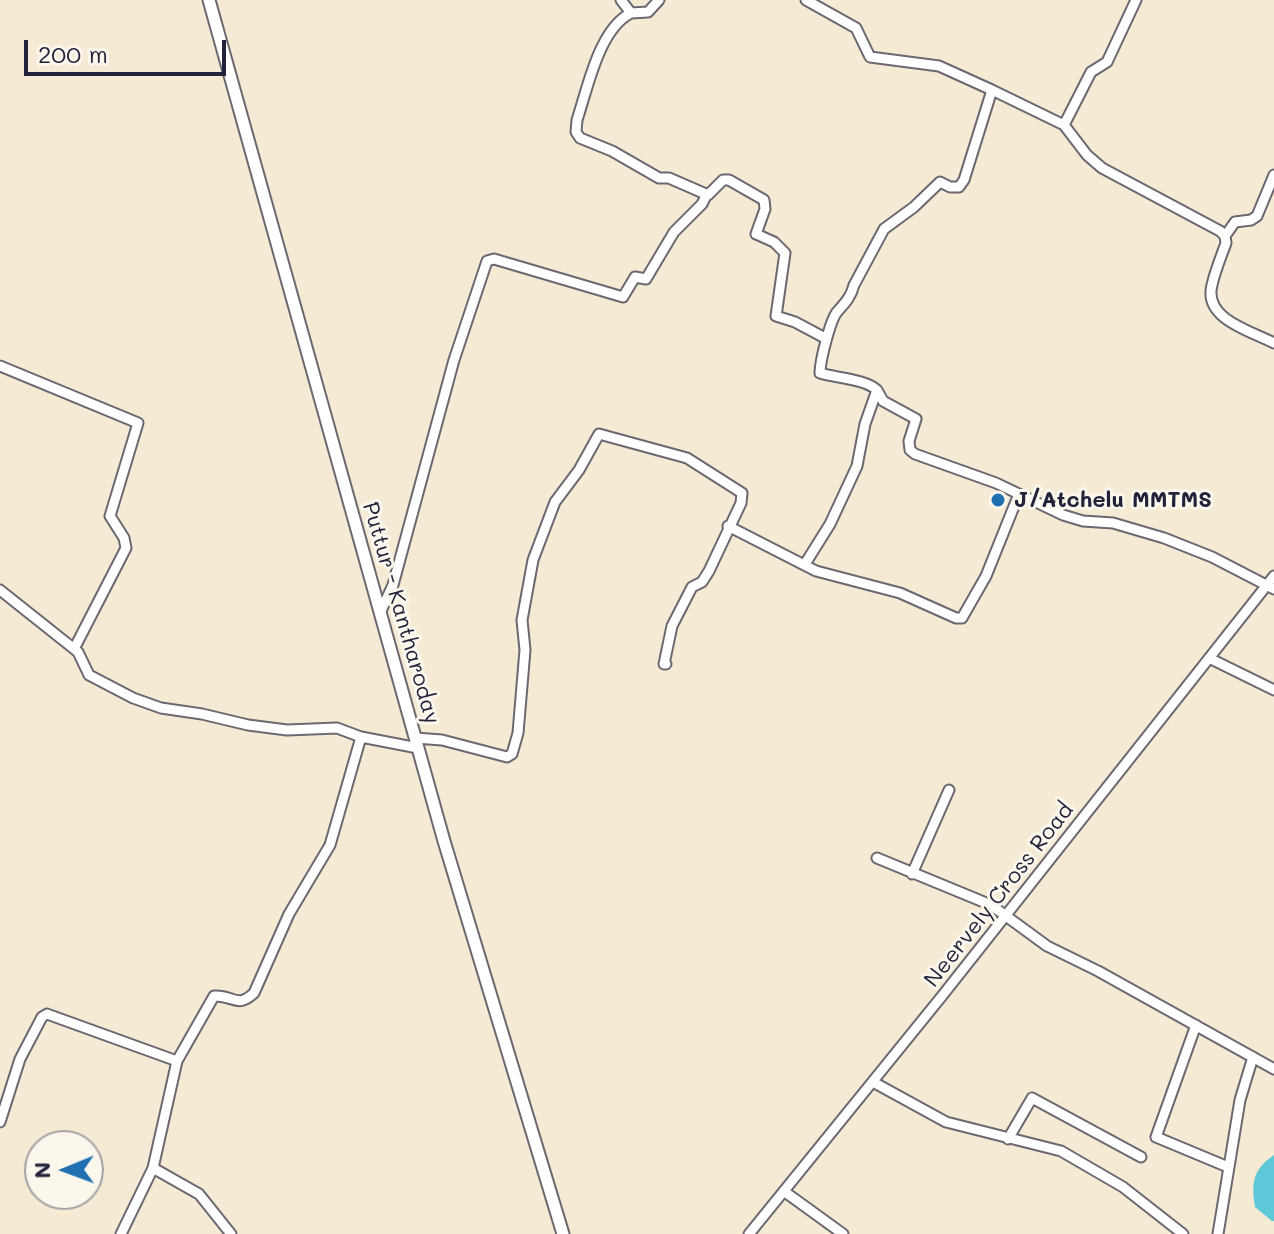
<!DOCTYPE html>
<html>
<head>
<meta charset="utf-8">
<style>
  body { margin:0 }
  #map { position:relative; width:1274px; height:1234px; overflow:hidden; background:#f5ead4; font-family:Mali,sans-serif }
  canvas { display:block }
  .north { position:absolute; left:24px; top:1130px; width:80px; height:80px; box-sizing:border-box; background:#fbf7ec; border:2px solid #a4a2a5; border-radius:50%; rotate:269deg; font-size:22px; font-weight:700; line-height:32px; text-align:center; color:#22223b }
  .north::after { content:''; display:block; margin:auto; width:28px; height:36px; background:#1f6fb2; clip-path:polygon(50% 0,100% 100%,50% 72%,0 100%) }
  .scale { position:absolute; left:24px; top:40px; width:202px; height:36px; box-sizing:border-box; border:4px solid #22223b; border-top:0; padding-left:10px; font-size:24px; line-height:28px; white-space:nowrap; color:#22223b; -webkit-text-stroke:6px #fbf7ec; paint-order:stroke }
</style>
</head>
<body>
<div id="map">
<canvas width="1274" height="1234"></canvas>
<div class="north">N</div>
<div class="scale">200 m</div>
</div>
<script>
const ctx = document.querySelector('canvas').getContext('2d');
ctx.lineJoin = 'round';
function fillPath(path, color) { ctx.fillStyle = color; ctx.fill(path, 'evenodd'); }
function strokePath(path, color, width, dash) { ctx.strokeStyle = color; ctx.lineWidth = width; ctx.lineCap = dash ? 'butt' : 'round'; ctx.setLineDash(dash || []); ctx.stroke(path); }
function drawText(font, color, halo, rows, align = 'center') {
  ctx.font = font + ' Mali,sans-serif'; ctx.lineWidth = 6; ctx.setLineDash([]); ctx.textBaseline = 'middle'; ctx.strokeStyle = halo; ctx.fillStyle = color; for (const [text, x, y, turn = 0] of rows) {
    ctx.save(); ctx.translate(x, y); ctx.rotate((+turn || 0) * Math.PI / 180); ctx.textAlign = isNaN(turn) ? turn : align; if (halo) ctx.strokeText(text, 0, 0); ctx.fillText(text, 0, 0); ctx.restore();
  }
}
fillPath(new Path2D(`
  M1274,1155V1221H1272L1255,1207C1251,1183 1253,1169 1274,1155Z`), '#5dc8d8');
const minor = new Path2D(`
  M621,0L631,13L648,12L659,0
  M806,0L856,28L870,57L939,66L992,90L1064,125L1087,155L1102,168L1220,231L1225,236L1226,243C1221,257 1215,271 1212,285C1203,319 1251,331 1274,343
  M631,13C599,29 588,87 577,120L576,132L580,138L612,151L659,178H669L708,195L723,180H729L764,200L765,209L756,234L774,242L785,253L776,316L795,322L825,338
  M1064,125L1091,72L1107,62L1136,0
  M1225,236L1235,222L1251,220L1257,216L1274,175
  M0,366L138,423L110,516L124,538L126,548L74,649
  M877,390L883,401L916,419L909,441L910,450L915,454L996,483L1063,515L1083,521L1113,523L1164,538L1212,557L1274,589
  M728,526L816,571L900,593L956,618H962L986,576L1019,494
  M805,564L830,524L857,466L865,424L877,390C865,379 836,378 820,373C820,361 830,321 837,312C845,303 851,297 854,285L884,229L914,207L940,182L950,187H959L964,180L992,90
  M0,590L78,652L89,675L133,698L161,708L202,714L248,725L287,730L337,728L361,737L418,748
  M380,613L393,585L454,360L487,261L494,259L623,297L635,277L646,279L674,232L702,204L707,194
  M1209,658L1274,690
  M415,738L442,740L507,757L512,754L518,733L525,650L522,620L533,560L555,502L579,470L599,434L687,458L742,493L741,503L709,571L702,582L692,587L672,626L664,664H666
  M877,858L991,905L1047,946L1098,971L1274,1069
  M912,874L949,790
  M1196,1025L1156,1137L1228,1167
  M873,1082L946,1122L1061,1151L1123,1187L1183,1234
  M0,1122L20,1059L42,1017L47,1014L177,1061
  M1008,1139L1032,1098L1141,1157
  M153,1168L199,1194L231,1234
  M785,1192L843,1234
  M121,1234L153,1168L177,1061L214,996C234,995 237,1009 254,993L289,914L330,845L361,737
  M749,1234L942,996L1274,576
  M1218,1234L1240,1100L1253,1057`);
const major = new Path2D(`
  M209,0L444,841L563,1234`);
strokePath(minor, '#6c6871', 13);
strokePath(major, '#6c6871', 15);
strokePath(minor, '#fff', 9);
strokePath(major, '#fff', 11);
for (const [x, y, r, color] of [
  [998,500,8,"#1f6fb2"]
]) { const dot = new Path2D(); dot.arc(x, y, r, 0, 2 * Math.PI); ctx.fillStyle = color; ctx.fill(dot); strokePath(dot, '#fbf7ec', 3); }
drawText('bold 22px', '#22223b', '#fbf7ec', [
  ["J/Atchelu MMTMS",1014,500]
], 'left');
drawText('22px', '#22223b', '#fbf7ec', [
  ["Puttur - Kantharoday",401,613,74],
  ["Neervely Cross Road",999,895,-52]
]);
</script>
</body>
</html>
